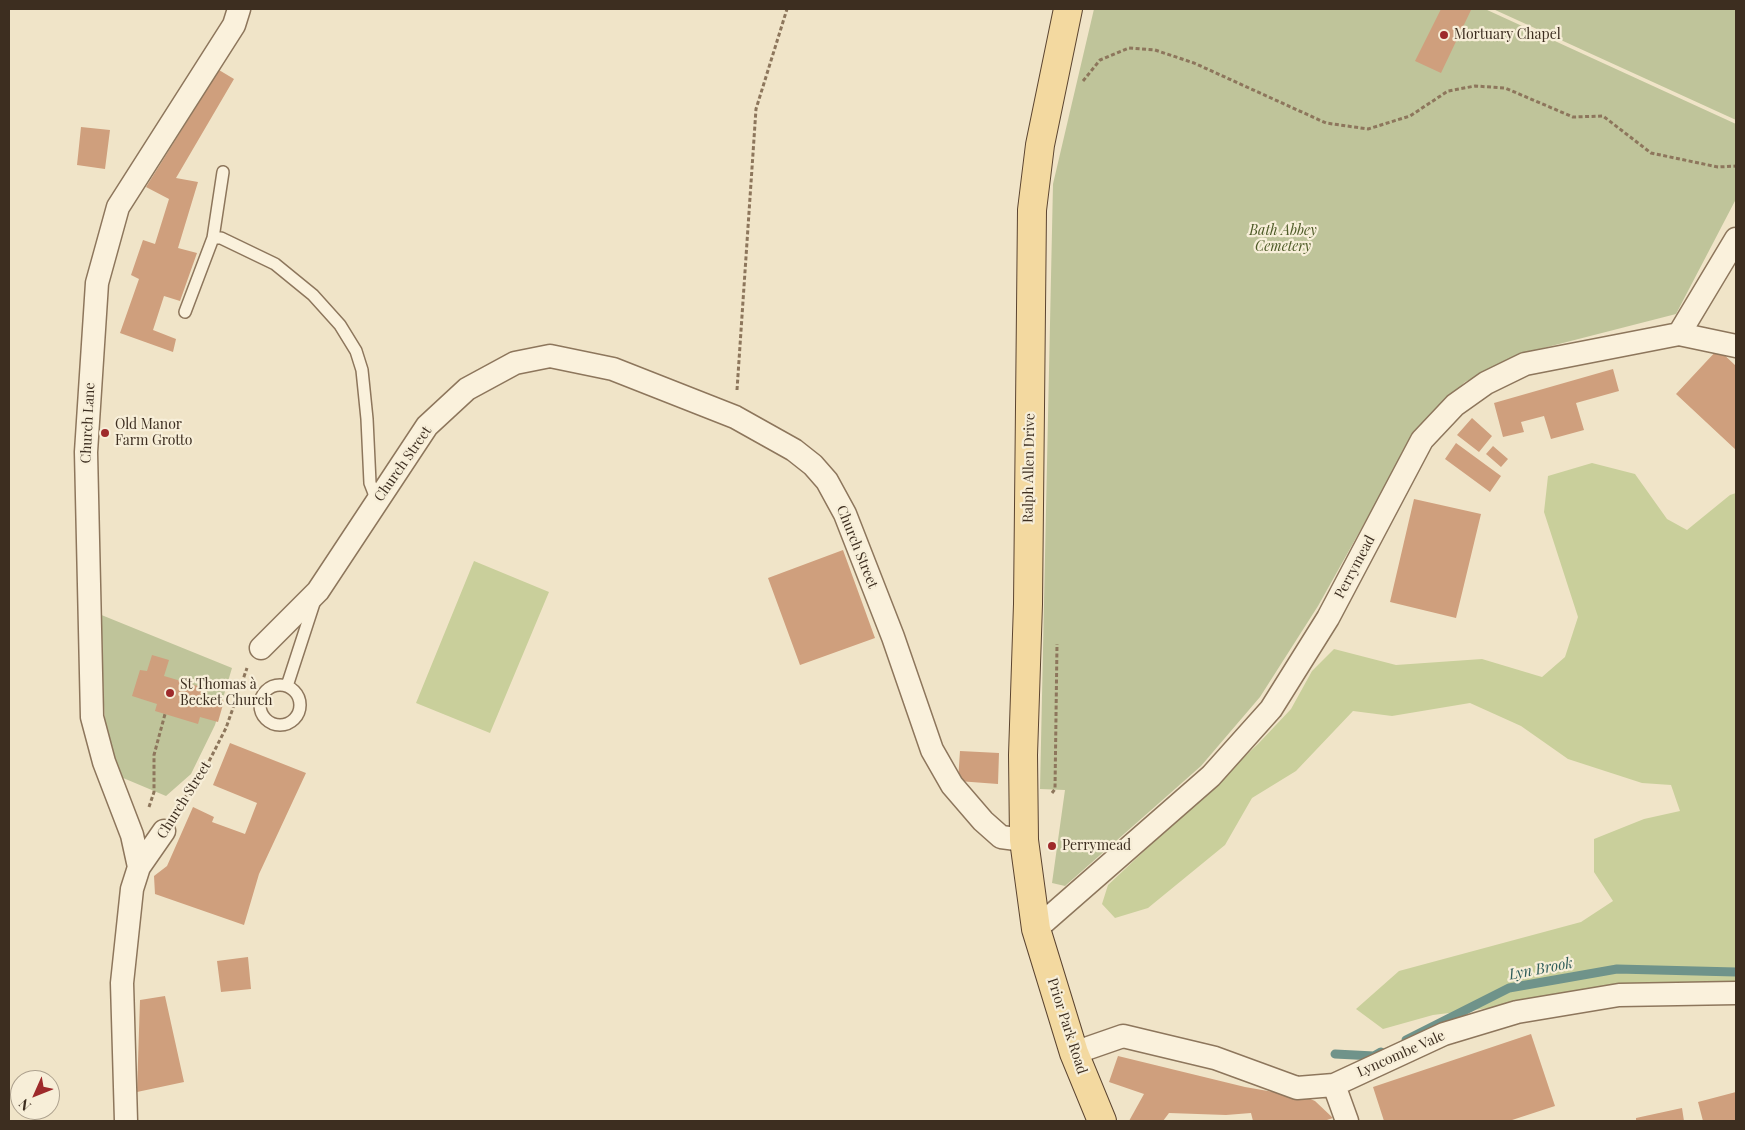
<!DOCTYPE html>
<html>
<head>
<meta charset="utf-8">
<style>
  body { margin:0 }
  #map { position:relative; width:1745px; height:1130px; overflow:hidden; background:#f0e4c8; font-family:"Playfair Display",serif }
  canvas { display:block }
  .frame { position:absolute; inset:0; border:10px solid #3d2e20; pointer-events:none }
  .north { position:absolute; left:10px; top:1070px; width:50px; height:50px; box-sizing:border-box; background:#f7eed8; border:1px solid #ada18e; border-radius:50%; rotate:226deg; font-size:14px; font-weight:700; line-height:20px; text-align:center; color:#3d2e20 }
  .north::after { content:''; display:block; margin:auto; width:18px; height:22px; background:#9e2a2b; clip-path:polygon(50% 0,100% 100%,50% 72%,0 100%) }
</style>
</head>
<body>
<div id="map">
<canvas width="1745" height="1130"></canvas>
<div class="frame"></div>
<div class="north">N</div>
</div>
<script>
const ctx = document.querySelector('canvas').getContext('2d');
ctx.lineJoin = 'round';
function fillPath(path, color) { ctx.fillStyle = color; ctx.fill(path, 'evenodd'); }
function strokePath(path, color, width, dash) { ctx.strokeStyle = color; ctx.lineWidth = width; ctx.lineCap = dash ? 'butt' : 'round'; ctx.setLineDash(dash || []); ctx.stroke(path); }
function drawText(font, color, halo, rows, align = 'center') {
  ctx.font = font + ' "Playfair Display",serif'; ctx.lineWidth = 4.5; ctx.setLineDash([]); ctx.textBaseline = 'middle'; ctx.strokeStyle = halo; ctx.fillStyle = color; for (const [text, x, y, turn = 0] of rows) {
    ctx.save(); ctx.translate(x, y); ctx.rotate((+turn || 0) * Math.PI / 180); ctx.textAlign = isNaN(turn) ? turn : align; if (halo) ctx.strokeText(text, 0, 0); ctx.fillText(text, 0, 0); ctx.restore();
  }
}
fillPath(new Path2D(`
  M1592,463L1635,474L1667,519L1687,530L1730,495L1736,493V984L1506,1006L1433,1015L1383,1029L1356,1009L1399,971L1581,922L1613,901L1594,872V839L1644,819L1680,811L1671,785L1642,783L1568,759L1521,726L1470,703L1392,716L1353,711L1296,771L1252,798L1225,845L1148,908L1115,918L1102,904L1108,885L1258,744L1291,709L1312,671L1334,649L1396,665L1482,659L1542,677L1565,657L1578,617L1544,512L1548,476Z
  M474,561L549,592L490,733L416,703Z`), '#c9cf9b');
fillPath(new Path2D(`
  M1094,9H1485L1736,124V199L1676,314L1520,354L1465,382L1418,427L1318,606L1260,697L1201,766L1065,886L1052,883L1065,790L1040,789L1053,184Z
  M1493,9H1736V120Z
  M99,614L232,668L215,725L191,774L166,796L116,775L105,723Z`), '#bfc49a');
strokePath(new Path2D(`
  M1406,1040L1509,988L1617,969L1736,972
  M1335,1054L1374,1056L1381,1052`), '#6f938a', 9);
fillPath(new Path2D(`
  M1441,9L1471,10L1441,73L1415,61Z
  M219,70L234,79L176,178L198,182L178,248L197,253L180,301L164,296L153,330L176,339L173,352L120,333L139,279L131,275L143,240L155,244L169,199L146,187Z
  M81,127L110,130L105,169L77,165Z
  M1718,349L1736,366V450L1676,394Z
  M1613,369L1619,391L1576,403L1584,430L1551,439L1544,416L1521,422L1524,432L1503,437L1494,403Z
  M1472,418L1492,436L1479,452L1457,435Z
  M1456,443L1501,476L1490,492L1445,459Z
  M1493,446L1508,459L1501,467L1486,454Z
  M1414,499L1481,514L1456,618L1390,602Z
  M843,550L875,638L800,665L768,578Z
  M152,655L169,660L164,676L208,689L206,696L224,701L218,722L200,717L198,724L155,711L157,704L132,696L140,670L147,671Z
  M230,743L306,773L259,874L244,925L155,894L154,876L167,866L193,807L214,817L212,822L245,834L257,803L213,785Z
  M960,751L999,753L998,784L958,781Z
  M248,957L251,989L221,992L217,961Z
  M165,996L184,1082L137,1092L140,1000Z
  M1531,1034L1555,1106L1509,1121H1384L1373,1087Z
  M1118,1056L1245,1087L1308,1098L1315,1101L1333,1118L1324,1121H1253L1251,1113L1226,1115L1169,1113L1163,1121H1129L1144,1094L1109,1082Z
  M1736,1092V1121H1703L1698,1102Z
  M1682,1108L1684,1121H1636V1118Z`), '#cf9f7d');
const lane = new Path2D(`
  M213,238L223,172
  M185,312L213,238H221L275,264L313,295L340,325L356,351L362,370L367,419L370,483L377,501
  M260 705a20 20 0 1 1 40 0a20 20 0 1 1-40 0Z
  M287,686L315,600`);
const street = new Path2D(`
  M1679,334L1736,239
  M261,648L318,591L427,426L467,389L515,363L550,356L613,369L735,417L794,450L813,465L827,481L845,514L893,637L932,750L952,785L983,821L1001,837L1024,840
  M139,867L132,835L104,762L92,717L86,452L97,283L118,207L234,25L239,9
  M1036,929L1211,776L1271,709L1328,618L1422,440L1455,405L1486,383L1525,364L1679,334L1736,346
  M1074,1053L1123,1036L1215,1058L1297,1088L1334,1085L1444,1034L1517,1012L1619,995L1736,993
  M1334,1085L1347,1121
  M126,1121L122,983L132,889L139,867L164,831`);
const primary = new Path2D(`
  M1068,9L1040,145L1032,210L1028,604L1023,755L1024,840L1036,929L1074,1053L1102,1121`);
strokePath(lane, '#8d765c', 14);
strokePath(street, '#8d765c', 25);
strokePath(primary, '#5b4430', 30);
strokePath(new Path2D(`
  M1083,81L1100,60L1129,48L1155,50L1194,63L1326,123L1368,129L1410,116L1448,91L1475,86L1505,88L1573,117L1603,116L1651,153L1718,167L1736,166
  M737,390L756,109L787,9
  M1052,793L1055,789L1057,644
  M149,807L154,792V755L165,714
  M176,809L201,777L226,728L247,668`), '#8d765c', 3, [4, 2.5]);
strokePath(lane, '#faf1dc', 11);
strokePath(street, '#faf1dc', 22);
strokePath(primary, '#f3d9a0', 28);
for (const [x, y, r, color] of [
  [1444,35,5,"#9e2a2b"],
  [105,433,5,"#9e2a2b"],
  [170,693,5,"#9e2a2b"],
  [1052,846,5,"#9e2a2b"]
]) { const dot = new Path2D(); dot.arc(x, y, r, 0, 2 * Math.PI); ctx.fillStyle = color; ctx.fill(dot); strokePath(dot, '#f7eed8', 2); }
drawText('14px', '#3d2e20', '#f7eed8', [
  ["Mortuary Chapel",1454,35],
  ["Old Manor",115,425],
  ["Farm Grotto",115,441],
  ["St Thomas à",180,685],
  ["Becket Church",180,701],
  ["Perrymead",1062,846]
], 'left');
drawText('italic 14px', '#4d5a26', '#f7eed8', [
  ["Bath Abbey",1283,231],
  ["Cemetery",1283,247]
]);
drawText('14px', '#3d2e20', '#f7eed8', [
  ["Church Lane",88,423,-87],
  ["Church Street",403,464,-55],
  ["Ralph Allen Drive",1029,468,-89],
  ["Church Street",857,547,68],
  ["Perrymead",1355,567,-62],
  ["Church Street",184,800,-58],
  ["Prior Park Road",1067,1026,72],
  ["Lyncombe Vale",1401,1054,-24]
]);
drawText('italic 15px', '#2f5d5a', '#f7eed8', [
  ["Lyn Brook",1541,969,-11]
]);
</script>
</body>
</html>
